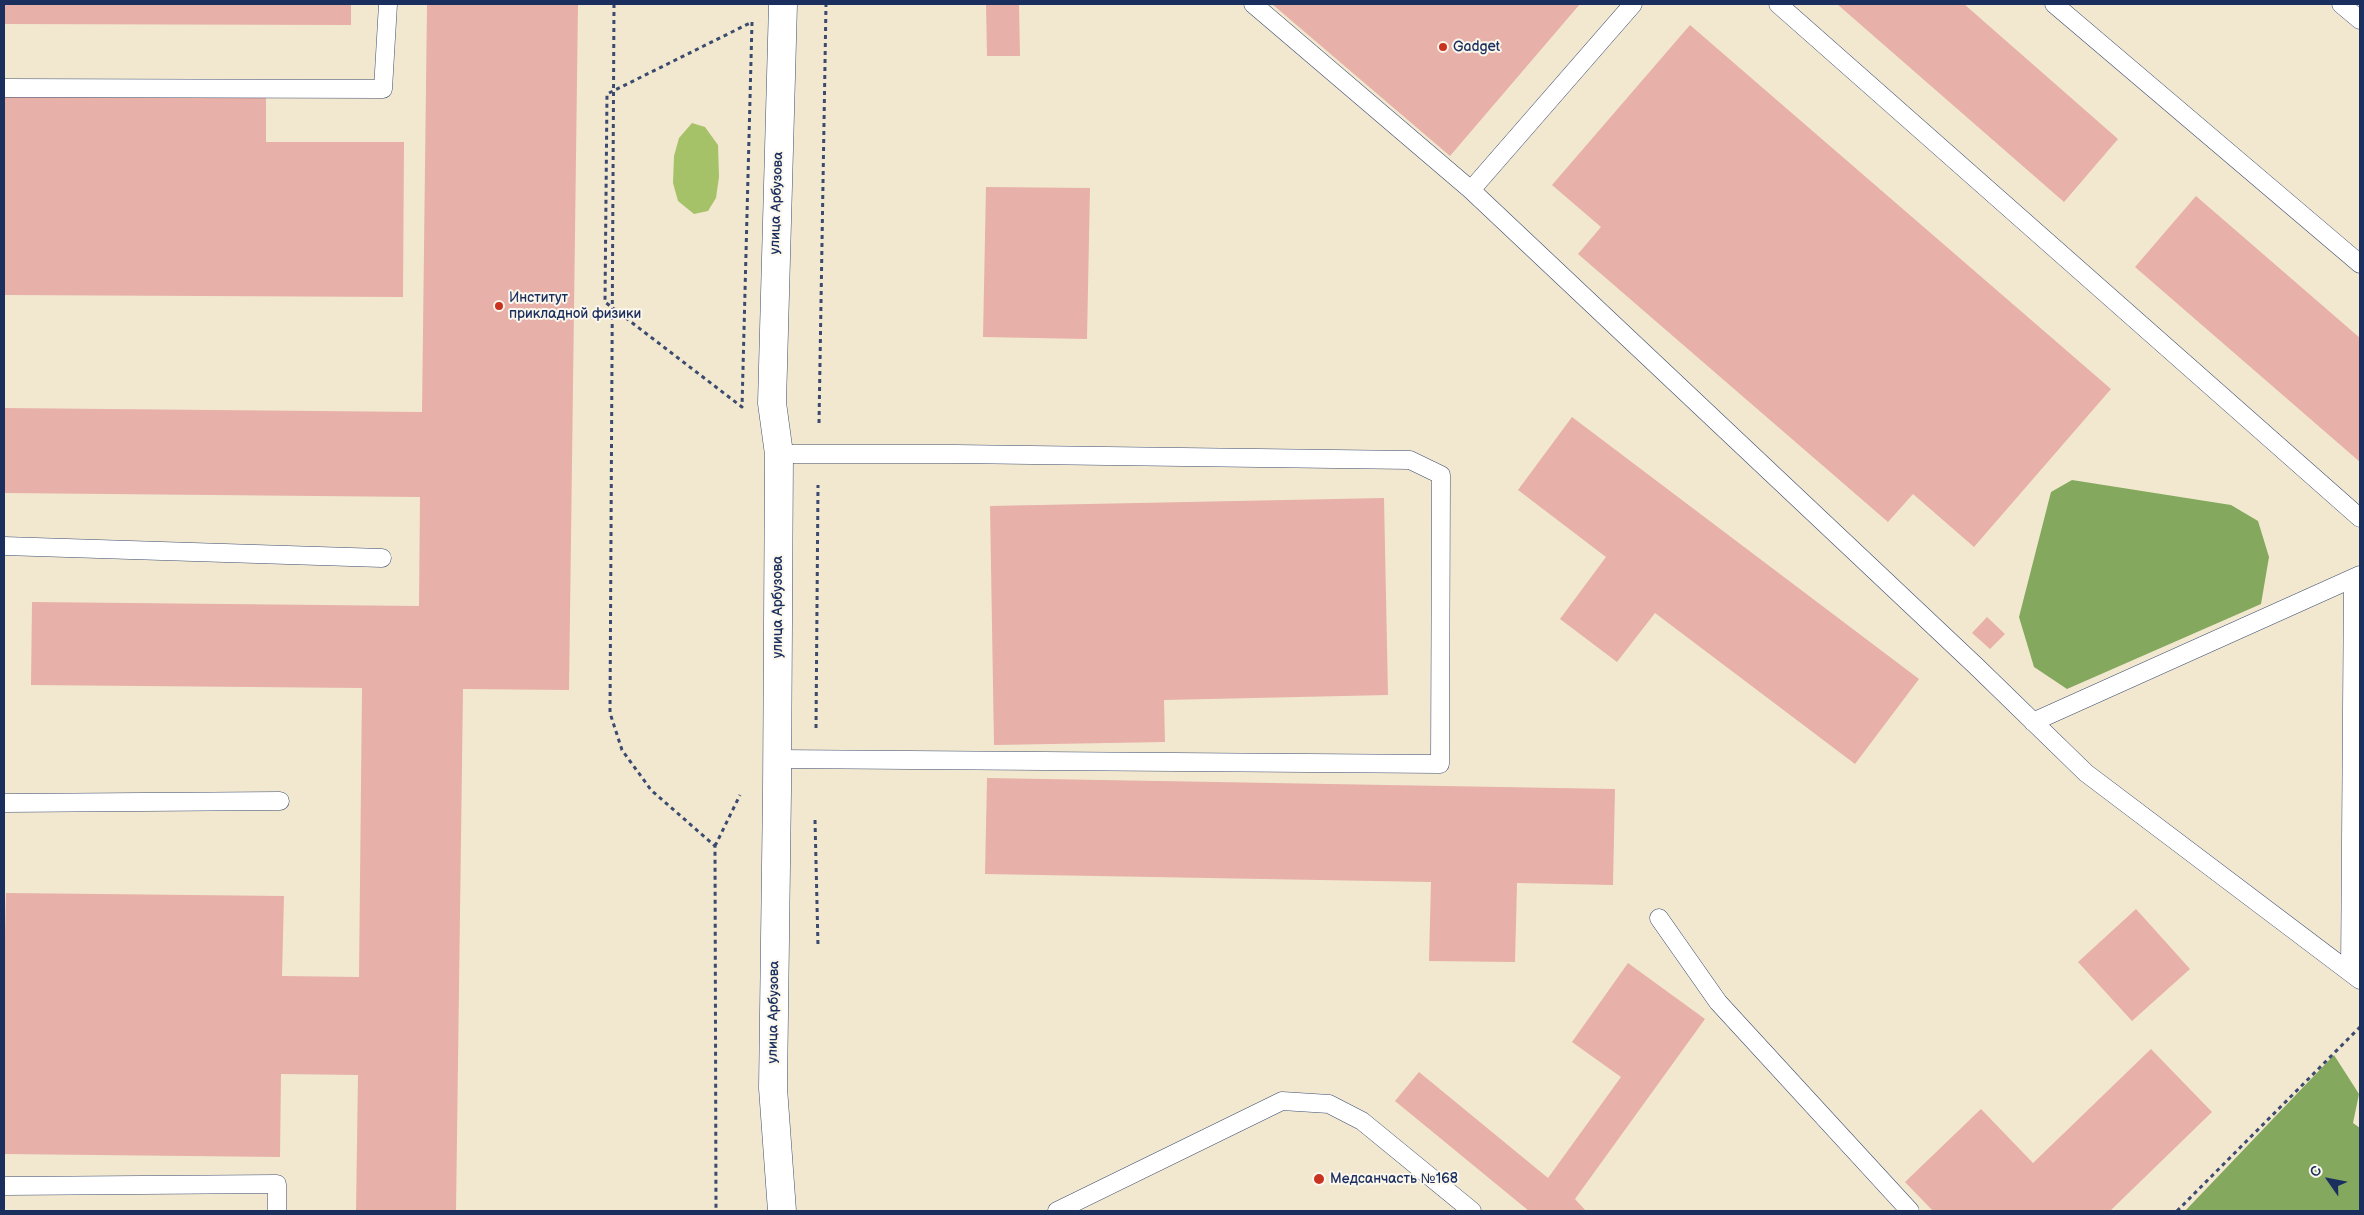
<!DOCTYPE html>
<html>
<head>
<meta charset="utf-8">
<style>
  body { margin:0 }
  #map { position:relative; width:2364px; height:1215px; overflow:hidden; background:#f2e8cf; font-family:"Balsamiq Sans",sans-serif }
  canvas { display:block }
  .frame { position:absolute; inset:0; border:5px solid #1b2f5e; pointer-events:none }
  .north { position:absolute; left:2304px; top:1155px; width:50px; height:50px; -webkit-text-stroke:4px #fbf7ec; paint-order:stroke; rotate:303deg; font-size:14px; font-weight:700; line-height:20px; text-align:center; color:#1b2f5e }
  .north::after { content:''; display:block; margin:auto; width:18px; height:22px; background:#1b2f5e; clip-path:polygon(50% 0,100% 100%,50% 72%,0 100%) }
</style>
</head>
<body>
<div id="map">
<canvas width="2364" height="1215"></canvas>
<div class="frame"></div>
<div class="north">С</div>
</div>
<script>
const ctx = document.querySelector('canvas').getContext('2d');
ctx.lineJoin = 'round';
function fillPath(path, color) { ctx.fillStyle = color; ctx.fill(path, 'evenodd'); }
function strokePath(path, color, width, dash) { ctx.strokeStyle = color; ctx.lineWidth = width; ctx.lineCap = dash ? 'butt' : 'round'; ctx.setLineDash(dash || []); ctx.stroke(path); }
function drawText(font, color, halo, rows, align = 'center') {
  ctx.font = font + ' "Balsamiq Sans",sans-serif'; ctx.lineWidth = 4; ctx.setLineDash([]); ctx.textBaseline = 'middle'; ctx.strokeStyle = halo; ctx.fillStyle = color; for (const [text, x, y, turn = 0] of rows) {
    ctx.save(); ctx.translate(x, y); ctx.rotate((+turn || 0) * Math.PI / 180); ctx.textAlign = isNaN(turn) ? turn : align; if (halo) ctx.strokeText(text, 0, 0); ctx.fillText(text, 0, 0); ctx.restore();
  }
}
fillPath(new Path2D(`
  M692,123L705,127L718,145L719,177L716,198L708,211L694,214L678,201L673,183L674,156L679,138Z`), '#a6c269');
fillPath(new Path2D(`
  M2072,480L2231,505L2258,521L2269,557L2261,604L2067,689L2034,667L2019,617L2051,492Z
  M2334,1055L2359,1094L2353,1123L2360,1128V1211H2185Z`), '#84a85d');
fillPath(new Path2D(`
  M4,4H351V25L4,24Z
  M427,4H578L569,690L463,689L456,1211H356L358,1075L281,1074L280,1157L4,1154V973L6,893L284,896L282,976L359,977L362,688L31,685L32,602L419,606L420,497L4,493V408L422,412Z
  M986,4H1019L1020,56H987Z
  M1272,4H1580L1450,156Z
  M1837,4H1964L2118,139L2064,202Z
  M1690,25L2111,389L1974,547L1913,494L1888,522L1578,254L1601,227L1552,185Z
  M4,88L266,89V142H404L403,297L4,295Z
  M986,187L1090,188L1087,339L983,337Z
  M2196,196L2360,338V462L2135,267Z
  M1572,417L1919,679L1855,764L1655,613L1617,662L1560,619L1606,557L1518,490Z
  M1384,498L1388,695L1164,700L1165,742L994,745L990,506Z
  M1987,617L2005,634L1990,649L1972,633Z
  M987,778L1615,789L1613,885L1517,883L1515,962L1429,961L1431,882L985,874Z
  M2136,909L2190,969L2132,1021L2078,962Z
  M1628,963L1705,1019L1575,1199L1586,1211H1529L1395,1101L1419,1072L1548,1178L1621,1077L1572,1042Z
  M2151,1049L2212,1112L2110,1211H1933L1905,1182L1981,1109L2033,1163Z`), '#e7b0a9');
const lane = new Path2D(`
  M1253,4L1471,190L1977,667L2086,773L2360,980
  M1778,4L2360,518
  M2054,4L2360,264
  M2341,4L2360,20
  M4,88L383,89L388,4
  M1471,190L1633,4
  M4,546L382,558
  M2033,722L2360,575
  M777,759L1440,764L1441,475L1410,460L955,454H779
  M4,803L280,801
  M1659,918L1718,1002L1910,1211
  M2350,971L2353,578
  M4,1186L277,1184V1211
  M1057,1211L1282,1101L1329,1104L1362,1121L1472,1211`);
const secondary = new Path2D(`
  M782,1211L773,1088L777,791L779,454L772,403L783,4`);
strokePath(lane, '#3b4b6f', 19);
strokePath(secondary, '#3b4b6f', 29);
strokePath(new Path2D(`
  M614,4L610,713L622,750L651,790L715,846L716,1211
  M752,22L742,407L605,302L607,94Z
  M819,423L826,4
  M816,728L818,485
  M815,820L818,946
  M715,846L740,795
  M2177,1211L2360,1027`), '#3b4b6f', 3, [4, 4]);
strokePath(lane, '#fff', 18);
strokePath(secondary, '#fff', 28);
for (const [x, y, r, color] of [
  [1443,47,5,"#c8321e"],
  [499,306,5,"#c8321e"],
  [1319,1179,6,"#c8321e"]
]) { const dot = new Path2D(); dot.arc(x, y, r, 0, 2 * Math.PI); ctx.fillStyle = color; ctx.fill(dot); strokePath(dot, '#fbf7ec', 2); }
drawText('14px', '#1b2f5e', '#fbf7ec', [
  ["Gadget",1453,47],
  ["Институт",509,298],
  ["прикладной физики",509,314],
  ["Медсанчасть №168",1330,1179]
], 'left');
drawText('14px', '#1b2f5e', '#fbf7ec', [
  ["улица Арбузова",777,203,-88],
  ["улица Арбузова",778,607,-90],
  ["улица Арбузова",774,1012,-89]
]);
</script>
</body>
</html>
